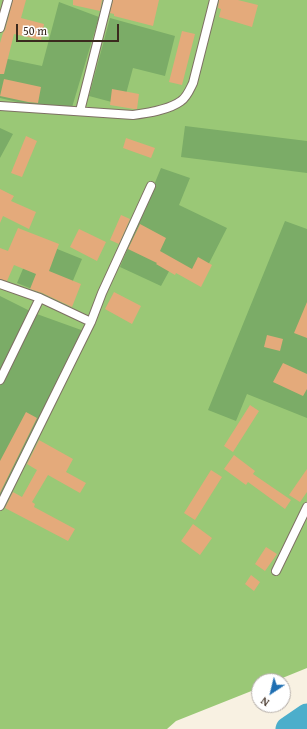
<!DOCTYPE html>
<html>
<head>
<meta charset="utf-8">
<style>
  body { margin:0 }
  #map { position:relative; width:307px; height:729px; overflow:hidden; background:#f8f1e2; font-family:"Gentium Book Plus",serif }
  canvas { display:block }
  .north { position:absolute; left:251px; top:673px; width:40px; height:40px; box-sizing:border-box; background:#fff; border:1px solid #b1aaa5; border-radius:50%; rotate:215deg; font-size:11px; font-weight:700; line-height:16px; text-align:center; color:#3b2a1e }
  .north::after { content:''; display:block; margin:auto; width:14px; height:18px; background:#1f6fb2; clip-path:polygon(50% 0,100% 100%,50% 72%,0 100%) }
  .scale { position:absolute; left:16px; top:24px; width:103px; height:18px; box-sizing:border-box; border:2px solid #3b2a1e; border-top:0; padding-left:5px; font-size:12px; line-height:14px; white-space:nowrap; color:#3b2a1e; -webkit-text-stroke:3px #fff; paint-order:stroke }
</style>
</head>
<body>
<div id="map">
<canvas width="307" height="729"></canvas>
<div class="north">N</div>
<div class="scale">50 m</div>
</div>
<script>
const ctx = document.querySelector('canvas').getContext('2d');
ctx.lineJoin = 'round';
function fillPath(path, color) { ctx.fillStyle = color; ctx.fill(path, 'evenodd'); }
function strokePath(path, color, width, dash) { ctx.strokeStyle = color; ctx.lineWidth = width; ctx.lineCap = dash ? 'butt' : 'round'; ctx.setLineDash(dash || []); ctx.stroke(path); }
fillPath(new Path2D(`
  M0,0H307V668L275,681H259V688L176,721L167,729H0Z`), '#9ac876');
fillPath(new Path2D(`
  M59,2L99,17L70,114L0,98V73L3,58L42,66Z
  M110,18L175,36L165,76L133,68L123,105L89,96Z
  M185,126L307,141V173L181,157Z
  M0,128L13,134L0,158Z
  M161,168L190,178L179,205L227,228L201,279L173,264L161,286L120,267Z
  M285,221L307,229V418L247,394L236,421L208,410Z
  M35,240L82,259L64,302L17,283Z
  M0,296L34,313L84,331L0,505Z`), '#7bac67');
strokePath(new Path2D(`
  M288,729L307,716`), '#4caecb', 25);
fillPath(new Path2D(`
  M13,0H26L21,18L44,24L41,40L14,34L4,74H0V43L3,33L5,30Z
  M73,0H102L100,11L73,5Z
  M113,0H159L153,26L114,16V14L110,13Z
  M219,0H238L258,5L252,27L219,17L221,9L218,8Z
  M182,31L195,34L182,85L169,82Z
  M4,79L41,87L38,103L28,102L0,96Z
  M112,89L139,94L137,109H134L110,105Z
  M26,136L37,141L22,177L11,173Z
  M126,138L155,148L151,158L123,148Z
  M0,189L14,196L11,201L36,212L29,229L3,216L0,223Z
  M121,215L130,219L119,244L110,240Z
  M140,224L166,238L160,251L192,269L198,257L212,265L201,287L176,273L175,275L156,264L157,263L128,249Z
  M18,228L59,244L49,271L81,284L72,307L42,293L30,289L36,274L14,265L7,281L0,279V248L8,251Z
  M79,229L106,242L97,261L70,247Z
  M114,292L141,306L132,324L105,309Z
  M307,302V338L294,333Z
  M267,335L283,339L280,351L264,347Z
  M283,363L307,374V389L303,396L273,382Z
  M250,405L259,411L233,452L224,446Z
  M26,412L37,418L0,493V461Z
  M39,440L73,459L66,472L86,483L80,493L48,475L32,502L35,504L34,507L75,529L68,541L5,508L13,492L22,497L37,470L27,464Z
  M234,455L255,471L253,474L291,500L285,509L248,482L246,485L224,469Z
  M307,469V492L300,502L289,495Z
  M211,470L222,477L195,520L184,513Z
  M193,524L212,538L200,555L181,541Z
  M266,547L277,554L265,571L255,564Z
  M251,575L260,582L254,591L245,584Z`), '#e4aa7b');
const lane = new Path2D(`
  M0,28L8,0
  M0,106L133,115C148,113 169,110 181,101C187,97 190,89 193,83L214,0
  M80,111L108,0
  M0,284L40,298L0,380
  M40,298L91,322
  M0,506L91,322L102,293L151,186
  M276,571L307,507`);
strokePath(lane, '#7d7063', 10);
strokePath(lane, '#fff', 8);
</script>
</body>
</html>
